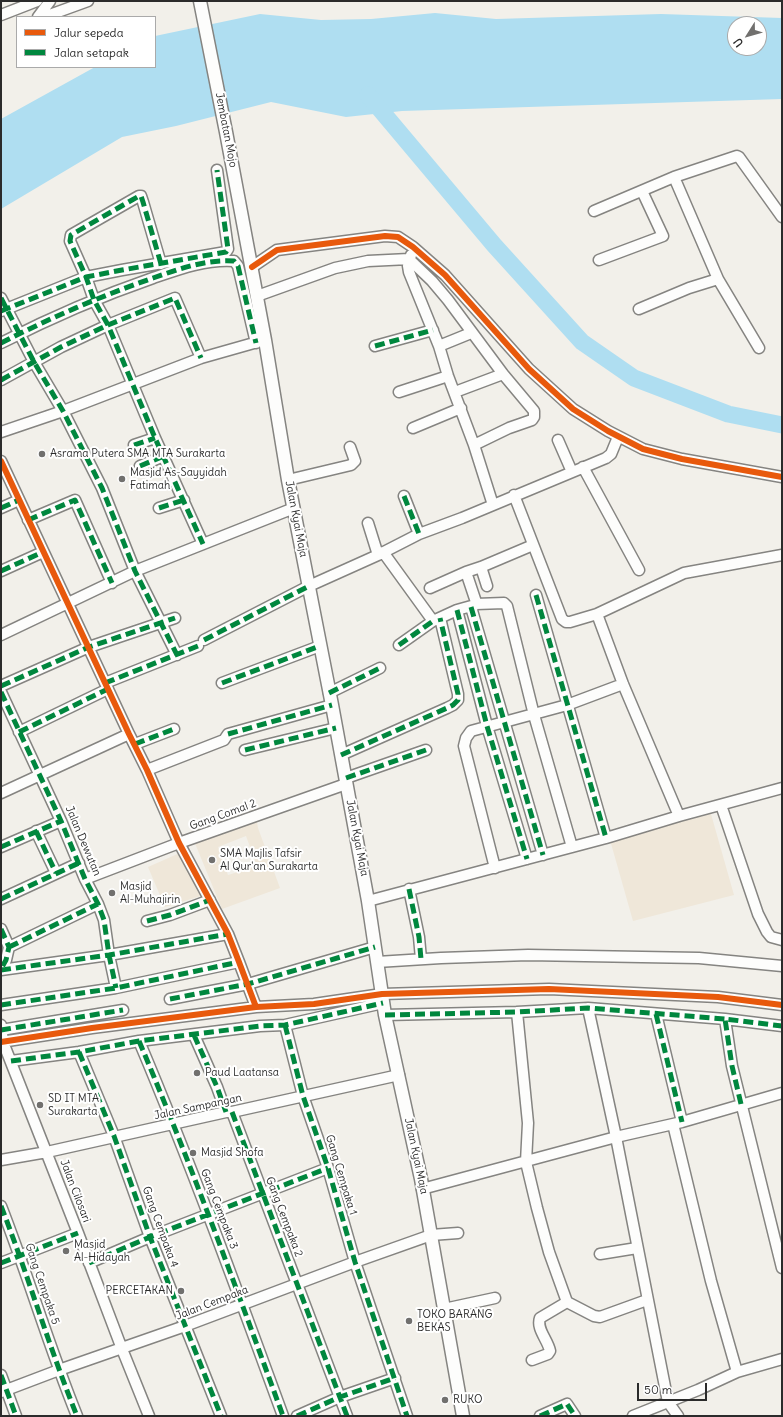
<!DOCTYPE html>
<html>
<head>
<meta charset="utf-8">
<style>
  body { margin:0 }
  #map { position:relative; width:783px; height:1417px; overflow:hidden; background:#f2f0ea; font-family:Delius,sans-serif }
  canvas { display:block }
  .frame { position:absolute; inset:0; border:2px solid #2b2b2b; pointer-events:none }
  .legend { position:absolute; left:16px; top:16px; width:140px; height:52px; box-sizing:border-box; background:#fff; border:1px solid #aaa; margin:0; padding:5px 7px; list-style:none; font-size:12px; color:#2b2b2b }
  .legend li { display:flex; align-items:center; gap:8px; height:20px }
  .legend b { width:20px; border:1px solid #aaa }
  .north { position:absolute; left:727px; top:16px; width:40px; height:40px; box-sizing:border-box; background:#fff; border:1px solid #aaa; border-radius:50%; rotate:233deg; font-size:11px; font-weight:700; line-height:16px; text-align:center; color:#2b2b2b }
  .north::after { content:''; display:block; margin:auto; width:14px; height:18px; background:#71706e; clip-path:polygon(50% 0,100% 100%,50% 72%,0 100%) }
  .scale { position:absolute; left:637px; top:1383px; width:70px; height:18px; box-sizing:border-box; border:2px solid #2b2b2b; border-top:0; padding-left:5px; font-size:12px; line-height:14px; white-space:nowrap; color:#2b2b2b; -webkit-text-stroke:3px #fff; paint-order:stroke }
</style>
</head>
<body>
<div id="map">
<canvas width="783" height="1417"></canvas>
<div class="frame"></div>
<ul class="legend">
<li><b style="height:5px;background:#e8590c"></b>Jalur sepeda</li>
<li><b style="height:5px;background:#00873e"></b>Jalan setapak</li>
</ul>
<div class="north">U</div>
<div class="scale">50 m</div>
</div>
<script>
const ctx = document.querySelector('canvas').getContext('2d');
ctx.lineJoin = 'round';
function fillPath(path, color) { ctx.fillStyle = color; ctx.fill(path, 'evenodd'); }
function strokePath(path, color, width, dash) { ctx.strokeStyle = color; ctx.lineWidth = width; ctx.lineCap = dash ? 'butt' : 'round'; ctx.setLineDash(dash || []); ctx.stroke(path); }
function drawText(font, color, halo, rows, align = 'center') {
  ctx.font = font + ' Delius,sans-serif'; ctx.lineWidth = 4; ctx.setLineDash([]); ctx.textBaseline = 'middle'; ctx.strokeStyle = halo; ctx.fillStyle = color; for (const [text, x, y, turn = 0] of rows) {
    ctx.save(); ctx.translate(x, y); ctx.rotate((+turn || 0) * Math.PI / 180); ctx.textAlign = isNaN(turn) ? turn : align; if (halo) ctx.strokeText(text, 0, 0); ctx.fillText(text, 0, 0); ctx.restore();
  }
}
fillPath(new Path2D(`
  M711,814L734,895L633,921L610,840Z
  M256,817L258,828L280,888L222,909L194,841ZM246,836L257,866L228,875L218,847Z
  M182,852L204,895L165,907L148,867Z`), '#efe7d9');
fillPath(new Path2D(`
  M435,13L496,19L661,14L782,18V99L402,111L346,117L271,102L176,126L122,137L1,209V119L95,67H155V36L260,14L321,20L371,19ZM735,24H759V48H735Z`), '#afdef1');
strokePath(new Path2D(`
  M368,95L494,245L582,342L634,378L728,414L782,425`), '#afdef1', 17);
const minor = new Path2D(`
  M1,15L37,1
  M38,17L50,1
  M44,17L88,1
  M594,211L674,177
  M411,255L408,266L409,272L439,346L448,376L474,445L493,505
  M599,260L663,236L642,191
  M161,264L143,202L141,196H139L71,235L70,241L86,277L94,300L108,325L155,438L203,544
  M252,267L277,250L385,236L398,237L413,247L445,275L529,369L573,409L608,431L643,449L682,459L782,477
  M257,296L335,268L368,261L409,259L432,281L448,300L503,374L534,411V417L532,420L509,428L474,445
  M1,298L34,362L63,411L102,488L135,571L177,655
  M639,309L689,288L718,279
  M1,311L86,277L122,270L226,252L228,249L217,170
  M1,343C50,318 101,296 153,278C179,269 206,259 234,261L238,266L256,343
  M375,346L433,330
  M439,346L471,333
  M759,348L718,279L674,177L737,156L739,157L782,217
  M1,380L61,347L108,325L175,298L201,358
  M399,392L448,376
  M455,392L503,374
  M413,428L461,408
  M1,432L63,411L201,358L261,341
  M558,440L572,472
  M134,445L155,438
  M1,461L129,734L147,770L179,843L228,934L239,962L256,1007
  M140,466L164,456
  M583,467L639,570
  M288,480L351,465L355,461L350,447
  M514,495L562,619L566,622H570L597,614L684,573L782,555
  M404,496L419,534
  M1,508L19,500
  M159,508L184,500
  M28,520L75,500L112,583
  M368,523L378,555
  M383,552L433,621
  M481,567L487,586
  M1,571L43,552
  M430,588L466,572
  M536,595L606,838
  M476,604L504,603L507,606L534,715L572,847
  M471,607L543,855
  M457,610L487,726L527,859
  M597,614L623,684L679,816
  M1,635L135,571L294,508
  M204,640L309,586L378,555L419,534L462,518L606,458L611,454L618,437
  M399,645L433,621L457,610L475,605L476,602L466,572L481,567L533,545
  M105,683L198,646
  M222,683L320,646
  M1,686L89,647L175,618
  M1,692L61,821L85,879L98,904L104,920L109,955L116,988
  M329,693L380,668
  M19,732L108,689
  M135,744L174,729
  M245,750L336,728
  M341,755L447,708L453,705L458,700V694L440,618
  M147,770L224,740L228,734L332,705
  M346,778L426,750
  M1,793L129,734
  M721,805L758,914L767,932L771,937L782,940
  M36,831L56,873
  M1,847L61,821
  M495,868L464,746L466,738L471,731L567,705L623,684
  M85,879L179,843L346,784
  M409,889L419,937L421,959
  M1,899L79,863
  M368,901L606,838L679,816L782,788
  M147,921L170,915L210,900
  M1,929L9,947L6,960L1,969
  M9,947L98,904
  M377,962L441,958L528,955L699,958L782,966
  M1,970L109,955L228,934
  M170,999L248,984L375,947
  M1,1005L116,988L239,962
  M588,1008L616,1137L668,1402L678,1416
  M517,1012L528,1123L526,1162L537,1208L549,1252L567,1302
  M656,1014L682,1122
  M385,1015L517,1012L588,1008L725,1019
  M1,1025L3,1042L78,1233L122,1349L149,1416
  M285,1025L303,1096L328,1168L355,1262L407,1416
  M782,1026L725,1019L732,1066L782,1268
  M1,1030L123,1010
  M194,1035L217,1087L226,1112
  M139,1041C191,1164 237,1290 283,1416
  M1,1042L92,1028L256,1007L314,1004L382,994L549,989L718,997L782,1005
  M79,1052L114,1136L150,1237L221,1416
  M11,1061L79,1052L139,1041L260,1026L285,1025L383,1003
  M232,1112L347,1416
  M673,1124L711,1281L737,1372
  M1,1160L47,1152L226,1112H232L399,1075
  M422,1189L616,1137L682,1122L782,1093
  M1,1206C28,1275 49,1347 77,1416
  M600,1254L637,1248
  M1,1263L78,1233
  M89,1263L150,1237L328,1168
  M444,1309L495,1298
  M532,1360L548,1354L550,1351C548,1340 536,1329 540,1318L567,1302L594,1316L600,1317L647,1300
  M1,1375L16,1416
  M1,1392L59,1370L185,1326L355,1262L431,1235L458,1233
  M297,1416L340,1397L395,1378
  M540,1416L567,1404L575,1416
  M633,1416L698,1390L737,1372L782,1359`);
const major = new Path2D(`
  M200,1L226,132L265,340L288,480L332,705L368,901L385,1015L421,1179L463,1416`);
strokePath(minor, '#858481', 13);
strokePath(major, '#858481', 15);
strokePath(minor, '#fdfdfc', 10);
strokePath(major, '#fdfdfc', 12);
strokePath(new Path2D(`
  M161,264L143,202L141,196H139L71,235L70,241L86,277L94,300L108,325L155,438L203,544
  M1,298L34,362L63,411L102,488L135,571L177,655
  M1,311L86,277L122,270L226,252L228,249L217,170
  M1,343C50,318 101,296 153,278C179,269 206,259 234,261L238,266L256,343
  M375,346L433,330
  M1,380L61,347L108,325L175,298L201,358
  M134,445L155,438
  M140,466L164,456
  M404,496L419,534
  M1,508L19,500
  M159,508L184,500
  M28,520L75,500L112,583
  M1,571L43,552
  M536,595L606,838
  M471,607L543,855
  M457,610L487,726L527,859
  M204,640L309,586
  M399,645L433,621
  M105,683L198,646
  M222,683L320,646
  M1,686L89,647L175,618
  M1,692L61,821L85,879L98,904L104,920L109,955L116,988
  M329,693L380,668
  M19,732L108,689
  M228,734L332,705
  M135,744L174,729
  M245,750L336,728
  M341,755L447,708L453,705L458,700V694L440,618
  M346,778L426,750
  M36,831L56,873
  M1,847L61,821
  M409,889L419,937L421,959
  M1,899L79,863
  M147,921L170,915L210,900
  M1,929L9,947L6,960L1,969
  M9,947L98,904
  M1,970L109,955L228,934
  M170,999L248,984L375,947
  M1,1005L116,988L239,962
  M656,1014L682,1122
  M385,1015L517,1012L588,1008L725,1019
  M285,1025L303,1096L328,1168L355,1262L407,1416
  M1,1030L123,1010
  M194,1035L217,1087L226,1112
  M139,1041C191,1164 237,1290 283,1416
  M79,1052L114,1136L150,1237L221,1416
  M11,1061L79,1052L139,1041L260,1026L285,1025L383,1003
  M741,1104L732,1066L725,1019L782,1026
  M232,1112L347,1416
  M1,1206C28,1275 49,1347 77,1416
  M1,1263L78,1233
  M89,1263L150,1237L328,1168
  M1,1375L16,1416
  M297,1416L340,1397L395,1378
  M540,1416L567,1404L575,1416`), '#00873e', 5, [10, 5]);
strokePath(new Path2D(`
  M252,267L277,250L385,236L398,237L413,247L445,275L529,369L573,409L608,431L643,449L682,459L782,477
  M1,461L129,734L147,770L179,843L228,934L239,962L256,1007
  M1,1042L92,1028L256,1007L314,1004L382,994L549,989L718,997L782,1005`), '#e8590c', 6);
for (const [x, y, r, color] of [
  [42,454,4,"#71706e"],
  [122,479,4,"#71706e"],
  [212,860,4,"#71706e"],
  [112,893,4,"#71706e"],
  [197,1073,4,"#71706e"],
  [40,1105,4,"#71706e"],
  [193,1153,4,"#71706e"],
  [66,1251,4,"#71706e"],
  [181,1291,4,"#71706e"],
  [409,1321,4,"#71706e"],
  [445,1400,4,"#71706e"]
]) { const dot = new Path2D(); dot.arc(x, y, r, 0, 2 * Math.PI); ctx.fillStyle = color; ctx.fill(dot); strokePath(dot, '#fff', 1.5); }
drawText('11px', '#2b2b2b', '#fff', [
  ["Jembatan Mojo",226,130,79],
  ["Jalan Kyai Maja",296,519,79],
  ["Gang Comal 2",223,815,-20],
  ["Jalan Kyai Maja",357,838,79],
  ["Jalan Dewutan",83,841,67],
  ["Jalan Sampangan",198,1107,-12],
  ["Jalan Kyai Maja",416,1156,78],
  ["Gang Cempaka 1",341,1175,73],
  ["Jalan Cilosari",75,1191,69],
  ["Gang Cempaka 3",219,1209,69],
  ["Gang Cempaka 2",284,1217,69],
  ["Gang Cempaka 4",160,1227,70],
  ["Gang Cempaka 5",42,1284,71],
  ["Jalan Cempaka",212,1303,-21]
]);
drawText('11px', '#2b2b2b', '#fff', [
  ["Asrama Putera SMA MTA Surakarta",50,454],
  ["Masjid As-Sayyidah",130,473],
  ["Fatimah",130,486],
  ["SMA Majlis Tafsir",220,854],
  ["Al Qur'an Surakarta",220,867],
  ["Masjid",120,887],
  ["Al-Muhajirin",120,900],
  ["Paud Laatansa",205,1073],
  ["SD IT MTA",48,1099],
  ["Surakarta",48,1112],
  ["Masjid Shofa",201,1153],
  ["Masjid",74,1245],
  ["Al-Hidayah",74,1258],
  ["PERCETAKAN",173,1291,"right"],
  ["TOKO BARANG",417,1315],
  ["BEKAS",417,1328],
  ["RUKO",453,1400]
], 'left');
</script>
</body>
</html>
